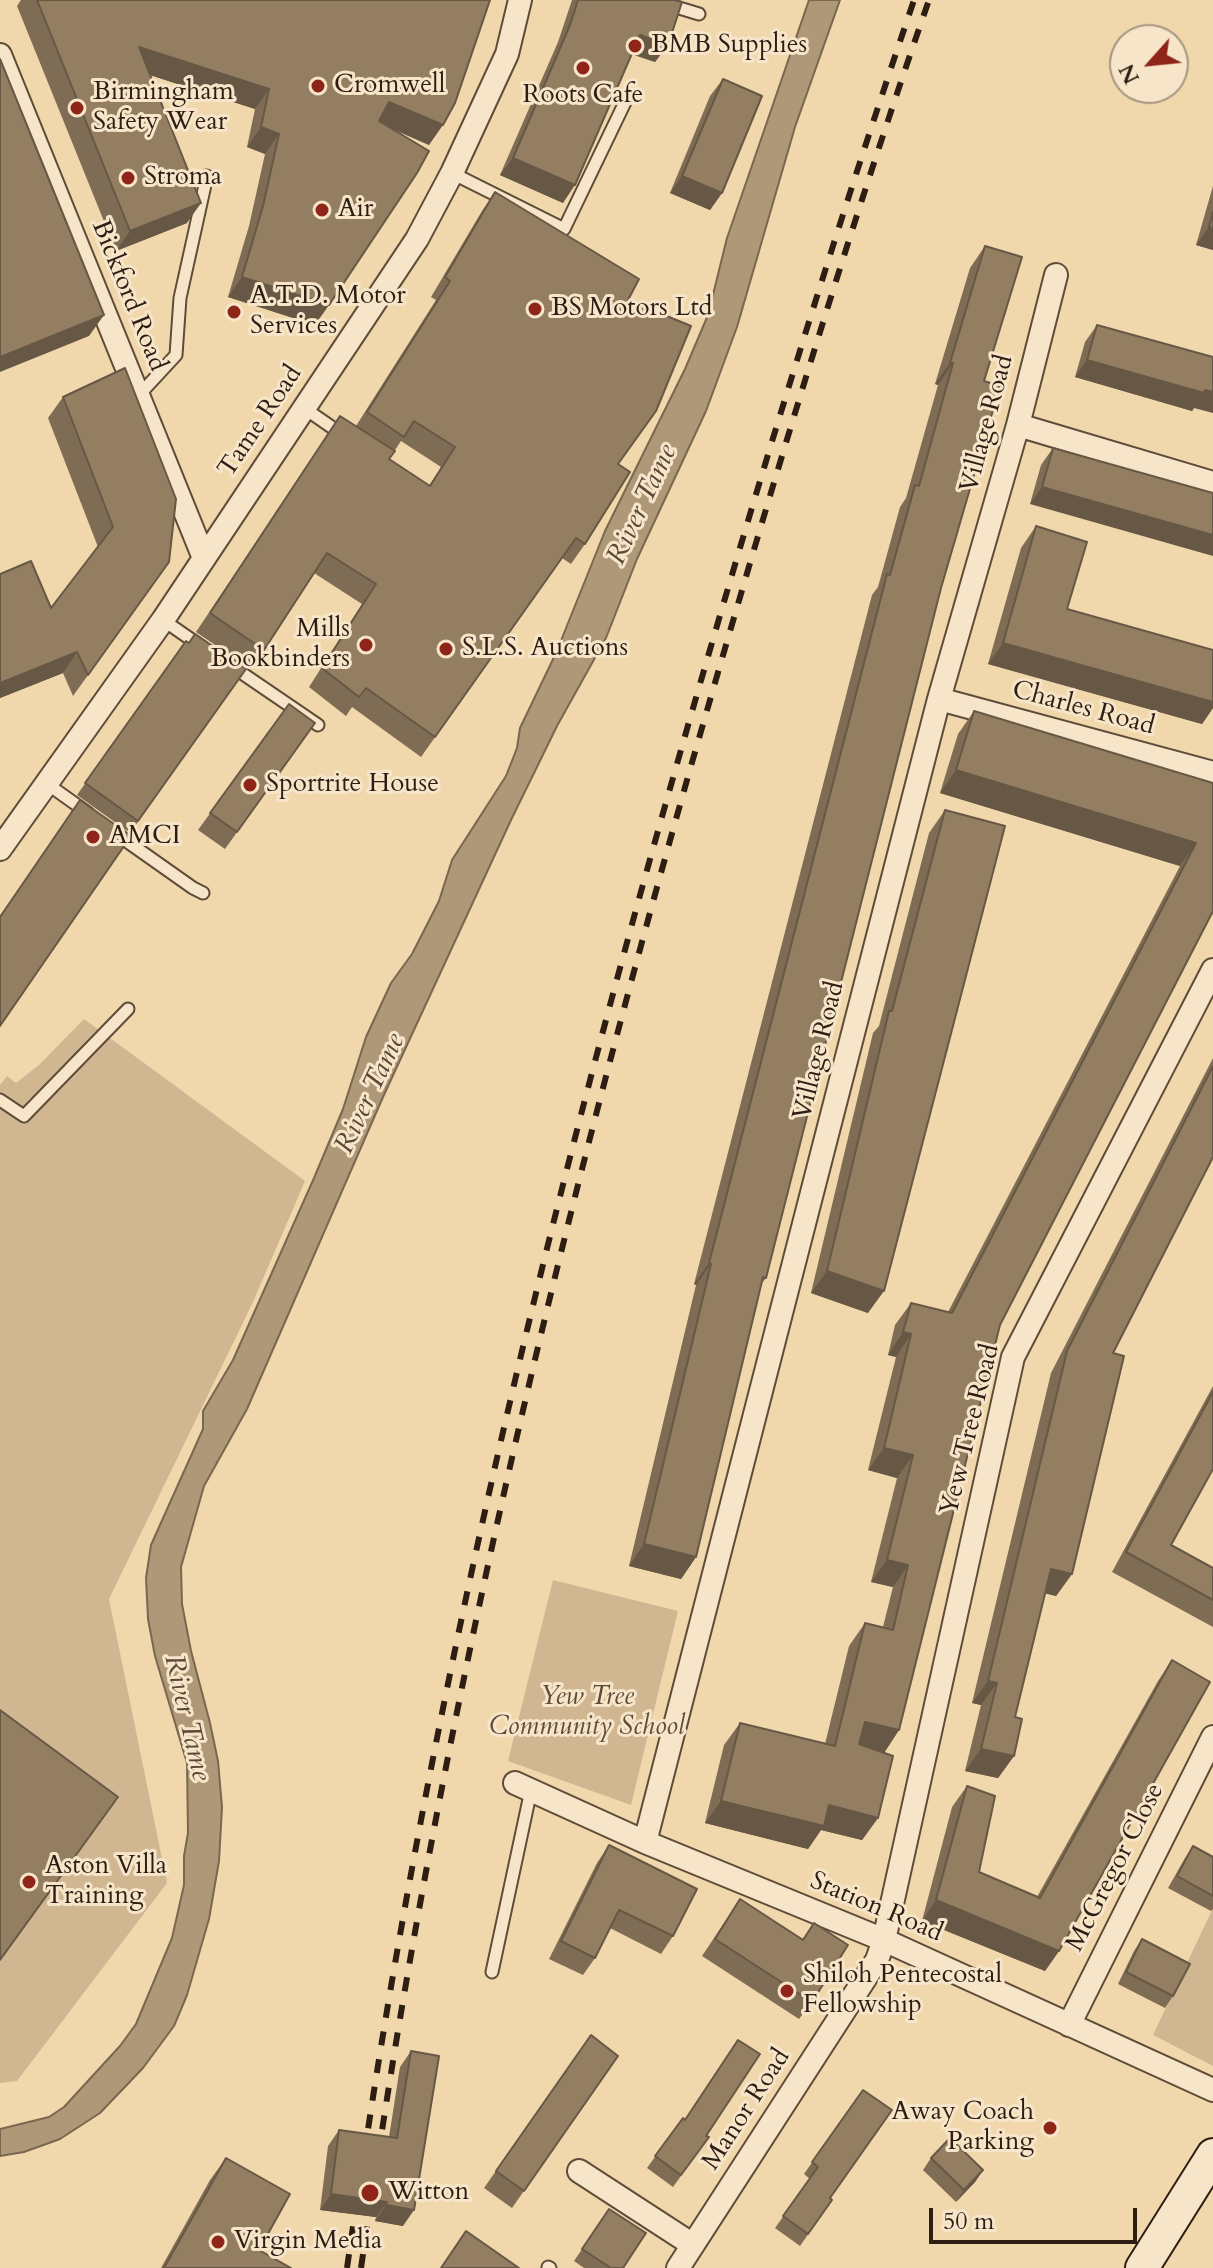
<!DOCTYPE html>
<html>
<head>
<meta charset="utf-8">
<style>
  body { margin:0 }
  #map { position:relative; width:1213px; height:2268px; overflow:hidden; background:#f1d7ac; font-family:Cardo,serif }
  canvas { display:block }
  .north { position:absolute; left:1109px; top:24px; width:80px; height:80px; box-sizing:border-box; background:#f6e5c9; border:2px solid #a69580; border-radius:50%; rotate:243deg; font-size:22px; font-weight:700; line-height:32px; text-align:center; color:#2d1d12 }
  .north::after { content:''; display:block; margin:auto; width:28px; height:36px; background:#8f2418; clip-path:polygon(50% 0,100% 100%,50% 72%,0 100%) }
  .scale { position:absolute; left:929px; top:2208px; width:208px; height:36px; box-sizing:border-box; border:4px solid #2d1d12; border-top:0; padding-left:10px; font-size:24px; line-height:28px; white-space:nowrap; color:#2d1d12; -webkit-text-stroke:6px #f6e5c9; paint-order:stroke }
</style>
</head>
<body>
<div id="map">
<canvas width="1213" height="2268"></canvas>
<div class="north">N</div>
<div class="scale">50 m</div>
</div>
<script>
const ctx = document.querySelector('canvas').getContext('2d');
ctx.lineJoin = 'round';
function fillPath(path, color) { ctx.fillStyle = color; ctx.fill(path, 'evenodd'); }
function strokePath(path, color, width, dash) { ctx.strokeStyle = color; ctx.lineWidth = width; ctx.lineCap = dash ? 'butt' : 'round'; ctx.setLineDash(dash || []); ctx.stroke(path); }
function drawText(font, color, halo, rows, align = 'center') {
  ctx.font = font + ' Cardo,serif'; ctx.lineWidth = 6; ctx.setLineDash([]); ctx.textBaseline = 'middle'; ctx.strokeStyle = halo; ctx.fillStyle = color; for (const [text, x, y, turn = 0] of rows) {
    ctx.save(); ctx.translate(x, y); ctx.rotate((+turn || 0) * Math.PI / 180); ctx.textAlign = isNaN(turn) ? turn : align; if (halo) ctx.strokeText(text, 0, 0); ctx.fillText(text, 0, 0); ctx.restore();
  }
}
fillPath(new Path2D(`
  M84,1019L305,1181L253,1302L109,1599L167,1883L17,2081L0,2083V1085L7,1076L16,1083L39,1065Z
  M553,1580L678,1611L631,1805L508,1761Z
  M1213,1908V2066L1153,2035Z`), '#d0b792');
const water = new Path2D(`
  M809,0H840L795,127L737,327L706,411L637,559L606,638L557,726L511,820L383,1097L247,1409L204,1486L181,1567L182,1604L191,1651L210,1723L218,1761L222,1807L219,1861L209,1919L187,1995L174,2026L143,2068L100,2113L60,2139L24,2152L0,2156V2129L49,2117L64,2107L120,2046L136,2024L172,1938L184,1885V1856L188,1833L187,1763L155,1656L148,1619L146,1578L151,1545L203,1429V1411L233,1360L314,1178L343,1109L366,1037L391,983L412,954L439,901L452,860L506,776L517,748L520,728L556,653L605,531L685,369L708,315L727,238Z`);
fillPath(water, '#ae9878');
strokePath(water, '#7a674f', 2);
const lane = new Path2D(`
  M653,0L699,14
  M452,173L564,229L628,96
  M139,395L176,355L180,298L207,176
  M304,408L343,435
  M163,620L202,647
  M230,665L318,725
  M46,783L88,813
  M115,833L193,888L203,893
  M0,1100L24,1116L128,1009
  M492,1972L531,1790
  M548,2267L550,2268`);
const street = new Path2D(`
  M0,55L204,558
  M1018,425L1213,483
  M939,699L1213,773
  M0,849L163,620L417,239L452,173L507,54L520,0
  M515,1783L645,1842L884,1940L1213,2090
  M645,1842L939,699L1018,425L1056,275
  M1069,2025L1213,1737
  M579,2171L693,2245
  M678,2268L877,1960L884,1940L1013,1357L1213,970`);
const secondary = new Path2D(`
  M1142,2268L1213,2155`);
strokePath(lane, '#5e4c38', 15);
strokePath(street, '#5e4c38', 26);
strokePath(secondary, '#2d1d12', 36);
strokePath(lane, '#f6e5c9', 11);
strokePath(street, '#f6e5c9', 22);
strokePath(secondary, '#f6e5c9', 32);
strokePath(new Path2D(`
  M364,2156C430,1713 533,1276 654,845C734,561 819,279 914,0
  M378,2157C449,1685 562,1219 693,759C766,505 842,250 929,0
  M347,2268L358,2192
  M361,2268L372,2193`), '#2d1d12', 6, [14, 14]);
fillPath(new Path2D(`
  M21,0H490L429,145L390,128L315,325L228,297L249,226L265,154L247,147L255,109L150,75L187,223L116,251L17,6Z
  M572,0H675L668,45L655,62L632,54L563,203L500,175L558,42Z
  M723,79L722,193L710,210L670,193L710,96Z
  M1213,186V250L1196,245Z
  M495,192L628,300L618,464L585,544L571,564L562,558L421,757L352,707L346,716L309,687L362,604L314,573L250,669L196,632L340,416L356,426L436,300L431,297L482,211ZM401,441L441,467L429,486L389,459Z
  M985,246L984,381L941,588L766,1278L762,1283L696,1557L681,1579L629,1566L696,1285L694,1284L872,595L878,587L900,507L906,498L938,385L935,384L970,268Z
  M1097,325L1194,408L1192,411L1075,377L1085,342Z
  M63,397L169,562L73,696L63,673L0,698V574L51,608L98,547L48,418Z
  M1053,448L1213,493L1030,504L1041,465Z
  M1036,526L1067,609L1213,650V708L1202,724L988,664L1021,548Z
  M186,641L246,669L130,833L77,795Z
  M289,704L315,723L225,849L198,830Z
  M974,711L1213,783V911L1000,1325L899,1730L884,1753L878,1818L862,1840L821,1830L808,1849L705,1823L724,1745L740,1723L825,1744L849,1646L865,1623L883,1627L893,1587L871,1582L897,1478L868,1470L896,1357L888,1355L895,1325L911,1303L948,1312L1180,866L940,793L958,734Z
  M945,810L868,1313L811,1293L873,1033L879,1026L929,833Z
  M1213,1058V1157L1113,1353L1072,1574L1056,1596L1045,1593L1015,1717L1014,1756L998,1778L965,1771L981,1705L972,1703L1051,1373Z
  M1213,1386V1469L1171,1545L1213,1568V1627L1112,1572Z
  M1172,1660L1059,1951L1045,1971L922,1921L952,1807L967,1786L979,1872L1037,1897L1158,1681Z
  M609,1845L673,1936L661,1954L610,1928L595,1958L583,1975L549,1959L597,1863Z
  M1193,1846L1213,1857V1909L1211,1911L1168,1888L1185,1858Z
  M740,1899L803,1939L814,1923L812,2002L799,2019L702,1956Z
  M1142,1939L1173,1996L1165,2008L1118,1984L1134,1951Z
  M591,2035L618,2056L512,2208L484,2188Z
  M411,2051L403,2226L375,2221L376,2217L320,2210L328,2146L339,2130L389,2137L400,2067Z
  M863,2090L830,2198L832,2200L800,2246L775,2228L810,2179L804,2174Z
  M683,2118L709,2137L673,2187L647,2168Z
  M226,2158L259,2250L291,2268H161L210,2180Z
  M931,2158L983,2170L975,2182L956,2202L923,2170Z
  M609,2209L623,2268H584L574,2261Z`), '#7e6c54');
fillPath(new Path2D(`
  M640,35L668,45L655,62L628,53Z
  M139,47L269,89L255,109L125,67Z
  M389,102L443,125L429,145L375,121Z
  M261,127L279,134L265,154L247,147Z
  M513,158L575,185L563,203L500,175Z
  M682,176L722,193L710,210L670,193Z
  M201,203L187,223L116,251L130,231Z
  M1209,227L1213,229V250L1196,245Z
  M242,277L329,305L315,325L228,297Z
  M104,315L89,336L0,372V357Z
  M1087,360L1213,392V413L1194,408L1192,411L1075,377Z
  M950,363H953L938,385L935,384Z
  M1042,487L1213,535V556L1030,504Z
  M1003,643L1213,702V708L1202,724L988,664Z
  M77,652L63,673L0,698V683Z
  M956,770L1196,843L1180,866L940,793Z
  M709,1263L711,1264L696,1285L694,1284Z
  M827,1271L884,1291L868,1313L811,1293Z
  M903,1332L911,1334L896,1357L888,1355Z
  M884,1448L913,1455L897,1478L868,1470Z
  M644,1544L696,1557L681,1579L629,1566Z
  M887,1560L908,1565L893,1587L871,1582Z
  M1051,1569L1072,1574L1056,1596L1035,1591Z
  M988,1681L997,1683L981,1705L972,1703Z
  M865,1722L899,1730L884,1753L849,1745Z
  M981,1749L1014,1756L998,1778L965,1771Z
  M721,1801L829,1805L878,1818L862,1840L821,1830L808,1849L705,1823Z
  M936,1900L1059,1951L1045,1971L922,1921Z
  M983,2170L975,2182L956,2202L964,2190Z
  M331,2194L387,2202L376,2217L320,2210Z
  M386,2205L414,2210L403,2226L375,2221Z`), '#675845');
const building = new Path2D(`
  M37,0H490L455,103L443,125L389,102L379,121L429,151L417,173L329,305L242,277L263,206L279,134L261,127L269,89L139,47L201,203L130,231Z
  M578,0H675L682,2L668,45L640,35L575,185L513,158L570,25Z
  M0,59L104,315L0,357Z
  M723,79L762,96L722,193L682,176Z
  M495,192L639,279L628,300L691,326L656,411L618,464L630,472L585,544L576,538L435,737L366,688L359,697L322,668L376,584L327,553L264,650L210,613L340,416L395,451L389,459L430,486L455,447L414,421L404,437L367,412L450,281L445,277Z
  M1213,212V229L1209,227Z
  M985,246L1022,257L984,381L1000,386L941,588L766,1278L763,1277L696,1557L644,1544L711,1264L709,1263L887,574L890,575L915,485L919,486L953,363H950Z
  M1097,325L1213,357V392L1205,390L1204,393L1087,360Z
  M125,368L176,499L169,562L88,675L77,652L0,683V574L31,561L51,608L113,527L63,397Z
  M1053,448L1213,493V535L1042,487Z
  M1036,526L1087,542L1067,609L1213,650V702L1003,643Z
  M195,634L246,669L138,821L85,783L186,641L189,643Z
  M289,704L315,723L237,832L210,813Z
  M974,711L1213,783V911L1000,1325L899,1730L865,1722L859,1744L893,1756L878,1818L829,1805L824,1826L721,1801L740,1723L835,1746L865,1623L893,1630L908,1565L887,1560L913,1455L884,1448L911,1334L903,1332L911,1303L952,1313L1196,843L956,770Z
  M80,800L131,836L0,1026V917Z
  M945,810L1005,826L884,1291L827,1271L889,1011H892Z
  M1213,1066V1157L1113,1353L1124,1356L1072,1574L1051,1569L1015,1717L1022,1719L1014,1756L981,1749L997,1683L988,1681L1067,1351Z
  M1213,1392V1469L1171,1545L1213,1568V1600L1126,1552Z
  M1172,1660L1210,1682L1059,1951L936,1900L967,1786L995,1796L979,1872L1040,1898Z
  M0,1710L118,1797L0,1960Z
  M609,1845L697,1889L673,1936L619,1910L595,1958L561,1941Z
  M1193,1846L1213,1857V1896L1177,1876Z
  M740,1899L803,1940L814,1923L848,1945L812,2002L715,1939Z
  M1142,1939L1190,1964L1173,1996L1126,1972Z
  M591,2035L618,2056L524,2191L496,2171Z
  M738,2040L760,2054L706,2136L709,2137L681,2175L655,2156L683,2118L685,2120Z
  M411,2051L439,2056L414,2210L386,2205L387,2202L331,2194L339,2130L397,2138Z
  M863,2090L892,2110L830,2198L832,2200L808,2234L783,2216L818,2167L812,2162Z
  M950,2138L983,2170L964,2190L931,2158Z
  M226,2158L290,2194L259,2250L291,2268H164Z
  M609,2209L646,2233L623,2268H611L582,2249Z
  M466,2231L519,2268H441Z`);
fillPath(building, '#937e62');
strokePath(building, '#675845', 2);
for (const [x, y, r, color] of [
  [635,46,8,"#8f2418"],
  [583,68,8,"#8f2418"],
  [318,86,8,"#8f2418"],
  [77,108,8,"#8f2418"],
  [128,178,8,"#8f2418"],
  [322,210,8,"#8f2418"],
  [535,309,8,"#8f2418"],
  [234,312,8,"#8f2418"],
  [366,645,8,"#8f2418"],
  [446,649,8,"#8f2418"],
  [250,785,8,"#8f2418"],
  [93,837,8,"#8f2418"],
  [29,1882,8,"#8f2418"],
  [787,1991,8,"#8f2418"],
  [1050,2128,8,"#8f2418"],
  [370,2193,10,"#8f2418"],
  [218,2242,8,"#8f2418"]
]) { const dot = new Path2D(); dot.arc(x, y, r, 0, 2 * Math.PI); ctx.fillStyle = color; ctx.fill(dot); strokePath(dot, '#f6e5c9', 3); }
drawText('26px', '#2d1d12', '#f6e5c9', [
  ["BMB Supplies",651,46],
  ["Cromwell",334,86],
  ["Birmingham",93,93],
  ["Safety Wear",93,123],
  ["Roots Cafe",583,96,"center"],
  ["Stroma",144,178],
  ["Air",338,210],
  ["A.T.D. Motor",250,297],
  ["Services",250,327],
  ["BS Motors Ltd",551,309],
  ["Mills",350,630,"right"],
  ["Bookbinders",350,660,"right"],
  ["S.L.S. Auctions",462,649],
  ["Sportrite House",266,785],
  ["AMCI",109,837],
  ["Aston Villa",45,1867],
  ["Training",45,1897],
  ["Shiloh Pentecostal",803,1976],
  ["Fellowship",803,2006],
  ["Away Coach",1034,2113,"right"],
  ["Parking",1034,2143,"right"],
  ["Witton",388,2193],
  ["Virgin Media",234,2242]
], 'left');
drawText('26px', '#2d1d12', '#f6e5c9', [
  ["Bickford Road",128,296,68],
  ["Tame Road",261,422,-56],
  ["Village Road",988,424,-75],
  ["Charles Road",1083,709,15],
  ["Village Road",820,1051,-76],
  ["Yew Tree Road",971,1430,-76],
  ["McGregor Close",1116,1868,-63],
  ["Station Road",876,1908,23],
  ["Manor Road",747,2110,-57]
]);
drawText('italic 26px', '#5e4b38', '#f6e5c9', [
  ["Yew Tree",587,1698],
  ["Community School",587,1728]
]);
drawText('italic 28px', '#5a4836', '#f6e5c9', [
  ["River Tame",643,505,-65],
  ["River Tame",371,1094,-65],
  ["River Tame",186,1718,77]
]);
</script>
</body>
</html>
